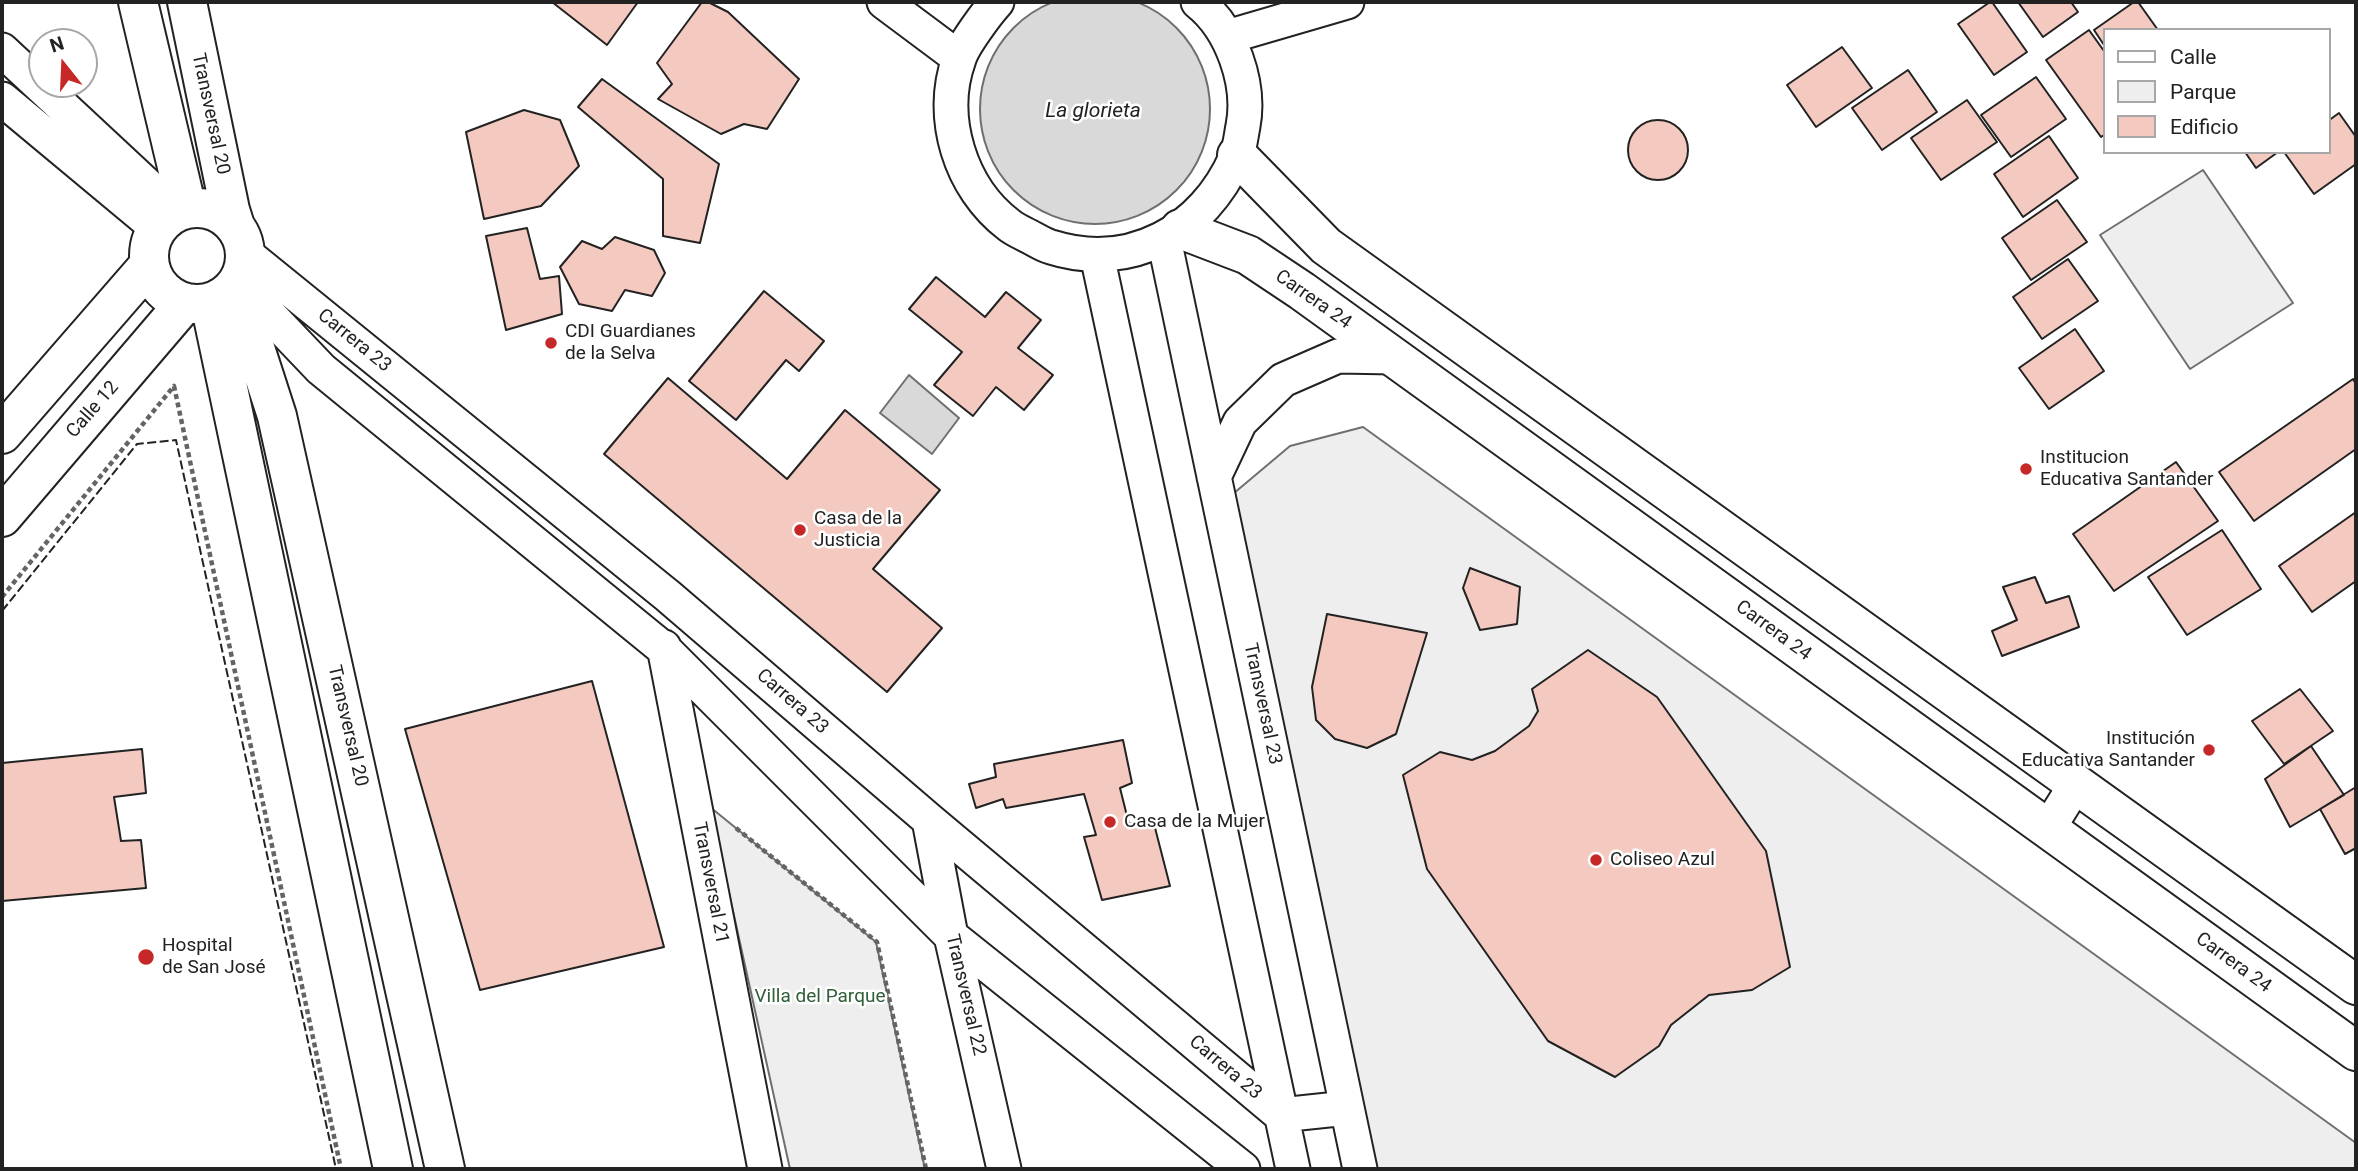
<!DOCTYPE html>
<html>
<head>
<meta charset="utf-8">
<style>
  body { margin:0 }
  #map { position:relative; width:2358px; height:1171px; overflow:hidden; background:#fff; font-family:Roboto,sans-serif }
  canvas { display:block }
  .frame { position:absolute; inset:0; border:4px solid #222; pointer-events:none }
  .legend { position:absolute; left:2103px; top:28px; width:228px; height:126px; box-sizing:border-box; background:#fff; border:2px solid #a7a7a7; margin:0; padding:9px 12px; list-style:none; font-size:21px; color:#222 }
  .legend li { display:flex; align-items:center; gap:14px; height:35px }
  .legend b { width:35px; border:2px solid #a7a7a7 }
  .north { position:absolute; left:28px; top:28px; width:70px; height:70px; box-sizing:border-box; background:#fff; border:2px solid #a7a7a7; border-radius:50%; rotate:342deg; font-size:19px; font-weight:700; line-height:28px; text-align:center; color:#222 }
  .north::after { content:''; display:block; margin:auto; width:24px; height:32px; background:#c62828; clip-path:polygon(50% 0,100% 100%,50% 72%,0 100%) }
</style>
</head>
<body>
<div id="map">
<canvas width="2358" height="1171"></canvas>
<div class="frame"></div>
<ul class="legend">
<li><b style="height:9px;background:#fff"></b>Calle</li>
<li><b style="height:19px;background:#eee"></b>Parque</li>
<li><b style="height:19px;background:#f3c9c0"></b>Edificio</li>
</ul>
<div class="north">N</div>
</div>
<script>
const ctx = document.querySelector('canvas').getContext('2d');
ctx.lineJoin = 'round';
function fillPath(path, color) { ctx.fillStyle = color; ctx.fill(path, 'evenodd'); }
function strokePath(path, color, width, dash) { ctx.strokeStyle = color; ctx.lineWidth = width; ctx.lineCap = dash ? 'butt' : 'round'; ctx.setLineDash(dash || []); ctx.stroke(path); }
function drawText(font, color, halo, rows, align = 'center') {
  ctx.font = font + ' Roboto,sans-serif'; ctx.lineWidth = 5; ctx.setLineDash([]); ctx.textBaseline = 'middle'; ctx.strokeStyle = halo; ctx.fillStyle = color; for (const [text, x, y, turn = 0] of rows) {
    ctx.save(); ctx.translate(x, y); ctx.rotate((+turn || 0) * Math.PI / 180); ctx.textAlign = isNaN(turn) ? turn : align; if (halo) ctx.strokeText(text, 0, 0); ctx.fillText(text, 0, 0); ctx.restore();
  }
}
const green = new Path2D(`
  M2203,170L2293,303L2190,369L2100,235Z
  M1363,427L2356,1143V1169H1361L1221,504L1290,446Z
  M710,807L876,942L925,1169H790Z`);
fillPath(green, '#eee');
strokePath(green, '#6f6f6f', 2);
const water = new Path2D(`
  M980 109a115 115 0 1 1 230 0a115 115 0 1 1-230 0Z
  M909,375L959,418L932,454L880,413Z`);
fillPath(water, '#d9d9d9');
strokePath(water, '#6f6f6f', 2);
const building = new Path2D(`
  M552,2H638L607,45Z
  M702,2H708L728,12L799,79L767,129L744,124L721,134L658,99L672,84L657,63Z
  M1990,2H1992L2027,52L1994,75L1958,24Z
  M2018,2H2071L2078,12L2043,37Z
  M2134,2H2138L2158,30H2104V45L2094,30Z
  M2089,30L2104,51V135L2101,137L2046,60Z
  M1842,47L1872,88L1816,127L1787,85Z
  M1908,70L1937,112L1882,150L1852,108Z
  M2036,77L2066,119L2011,157L1981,115Z
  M602,79L719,164L700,243L663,236V179L578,107Z
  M1967,100L1997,142L1941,180L1911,138Z
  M524,110L560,120L579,166L541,206L484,219L466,132Z
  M2339,113L2356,137V164L2314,194L2284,152H2328V121Z
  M1628 150a30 30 0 1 1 60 0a30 30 0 1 1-60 0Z
  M2049,136L2078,178L2023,217L1994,174Z
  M2245,152H2278L2256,168Z
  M2057,200L2087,242L2031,280L2002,238Z
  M527,228L540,279L559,276L562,314L506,330L486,236Z
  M615,237L654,250L665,273L652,296L625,290L612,311L579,304L560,267L582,241L602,249Z
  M2068,259L2098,301L2042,339L2013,297Z
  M936,277L985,317L1006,292L1041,320L1018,348L1053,375L1024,410L996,387L973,416L934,385L962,352L909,309Z
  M764,291L824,341L799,371L786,360L736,420L689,381Z
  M2075,329L2104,371L2049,409L2019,368Z
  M668,378L787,479L845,410L940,490L873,569L942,628L887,692L604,454Z
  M2353,379L2356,384V449L2254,521L2219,472Z
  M2176,462L2218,521L2114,591L2073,534Z
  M2356,512V581L2312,612L2279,566Z
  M2222,530L2261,589L2187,635L2148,577Z
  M1470,568L1520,587L1517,624L1480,630L1463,588Z
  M2035,577L2046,603L2069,596L2079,627L2002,656L1992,631L2017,620L2003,587Z
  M1327,614L1427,633L1396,734L1367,748L1335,739L1316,720L1312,687Z
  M1588,650L1657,697L1766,851L1790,967L1752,990L1709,995L1671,1025L1659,1046L1615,1077L1548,1041L1427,869L1403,775L1440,752L1472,760L1495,751L1529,726L1538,711L1532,689Z
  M592,681L664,947L480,990L405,729Z
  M2300,689L2333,731L2284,764L2252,721Z
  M1123,740L1132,783L1120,788L1129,824L1153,820L1170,886L1102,900L1084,837L1096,835L1084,794L1006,808L1003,799L976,808L969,784L996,777L994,764Z
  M2311,746L2344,795L2290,827L2265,779Z
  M142,749L146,793L114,797L121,841L141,840L146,888L2,901V763Z
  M2356,787V848L2345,854L2320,809Z`);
fillPath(building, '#f3c9c0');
strokePath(building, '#222', 2);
const minor = new Path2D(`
  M884,2L959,58
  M997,2C987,13 963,45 959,59C938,117 960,188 1009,225C1015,230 1025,234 1032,238C1038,241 1044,245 1051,247C1130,272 1204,231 1236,157C1240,148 1241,136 1243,126C1251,84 1232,29 1198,2
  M1227,37L1347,2
  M2,50L176,212
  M2,99L157,228
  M1164,239L1360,1169
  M245,253L668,596L929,820L1281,1115L1347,1108
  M1097,255L1293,1169
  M238,282L321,369L664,649L951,936L1243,1169
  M1214,477L1240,422L1283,380L1338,356L1394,357
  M664,647L765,1169
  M929,820L951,936L1004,1169
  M2048,829L2076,784`);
const tertiary = new Path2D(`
  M138,2L187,209
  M187,2L230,210L235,226
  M1237,155L1326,246L2356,985
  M149 256a48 48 0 1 1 96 0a48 48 0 1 1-96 0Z
  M1180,229L1248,255L1302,291L2356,1051
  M235,286L277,416L445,1169
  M210,303L393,1169
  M2,434L149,265
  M2,517L184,304`);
strokePath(minor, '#222', 37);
strokePath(tertiary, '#222', 42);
strokePath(new Path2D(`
  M2,597L174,386L341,1169
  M736,828L877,942L926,1169`), '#646464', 4.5, [5, 3.5]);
strokePath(minor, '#fff', 33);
strokePath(tertiary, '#fff', 38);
strokePath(new Path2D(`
  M2,611L137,444L176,440L336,1169`), '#222', 2, [9, 3.5]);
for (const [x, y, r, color] of [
  [551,343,7,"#c62828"],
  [2026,469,7,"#c62828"],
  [800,530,7,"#c62828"],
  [2209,750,7,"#c62828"],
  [1110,822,7,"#c62828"],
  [1596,860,7,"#c62828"],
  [146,957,9,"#c62828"]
]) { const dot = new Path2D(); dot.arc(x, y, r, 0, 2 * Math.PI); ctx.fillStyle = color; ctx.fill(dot); strokePath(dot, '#fff', 2.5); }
drawText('19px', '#222', '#fff', [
  ["Transversal 20",210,114,78],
  ["Carrera 24",1313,300,35],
  ["Carrera 23",354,341,39],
  ["Calle 12",93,410,-49],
  ["Carrera 24",1773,631,36],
  ["Carrera 23",792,702,41],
  ["Transversal 23",1262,704,78],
  ["Transversal 20",347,726,77],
  ["Transversal 21",710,883,79],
  ["Carrera 24",2233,963,36],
  ["Transversal 22",965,995,77],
  ["Carrera 23",1225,1068,40]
]);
drawText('19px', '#222', '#fff', [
  ["CDI Guardianes",565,332],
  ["de la Selva",565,354],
  ["Institucion",2040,458],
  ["Educativa Santander",2040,480],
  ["Casa de la",814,519],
  ["Justicia",814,541],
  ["Institución",2195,739,"right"],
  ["Educativa Santander",2195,761,"right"],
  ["Casa de la Mujer",1124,822],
  ["Coliseo Azul",1610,860],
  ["Hospital",162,946],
  ["de San José",162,968]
], 'left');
drawText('19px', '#2f5e38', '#fff', [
  ["Villa del Parque",820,997]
]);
drawText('italic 21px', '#222', '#fff', [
  ["La glorieta",1093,112]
]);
</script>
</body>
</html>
